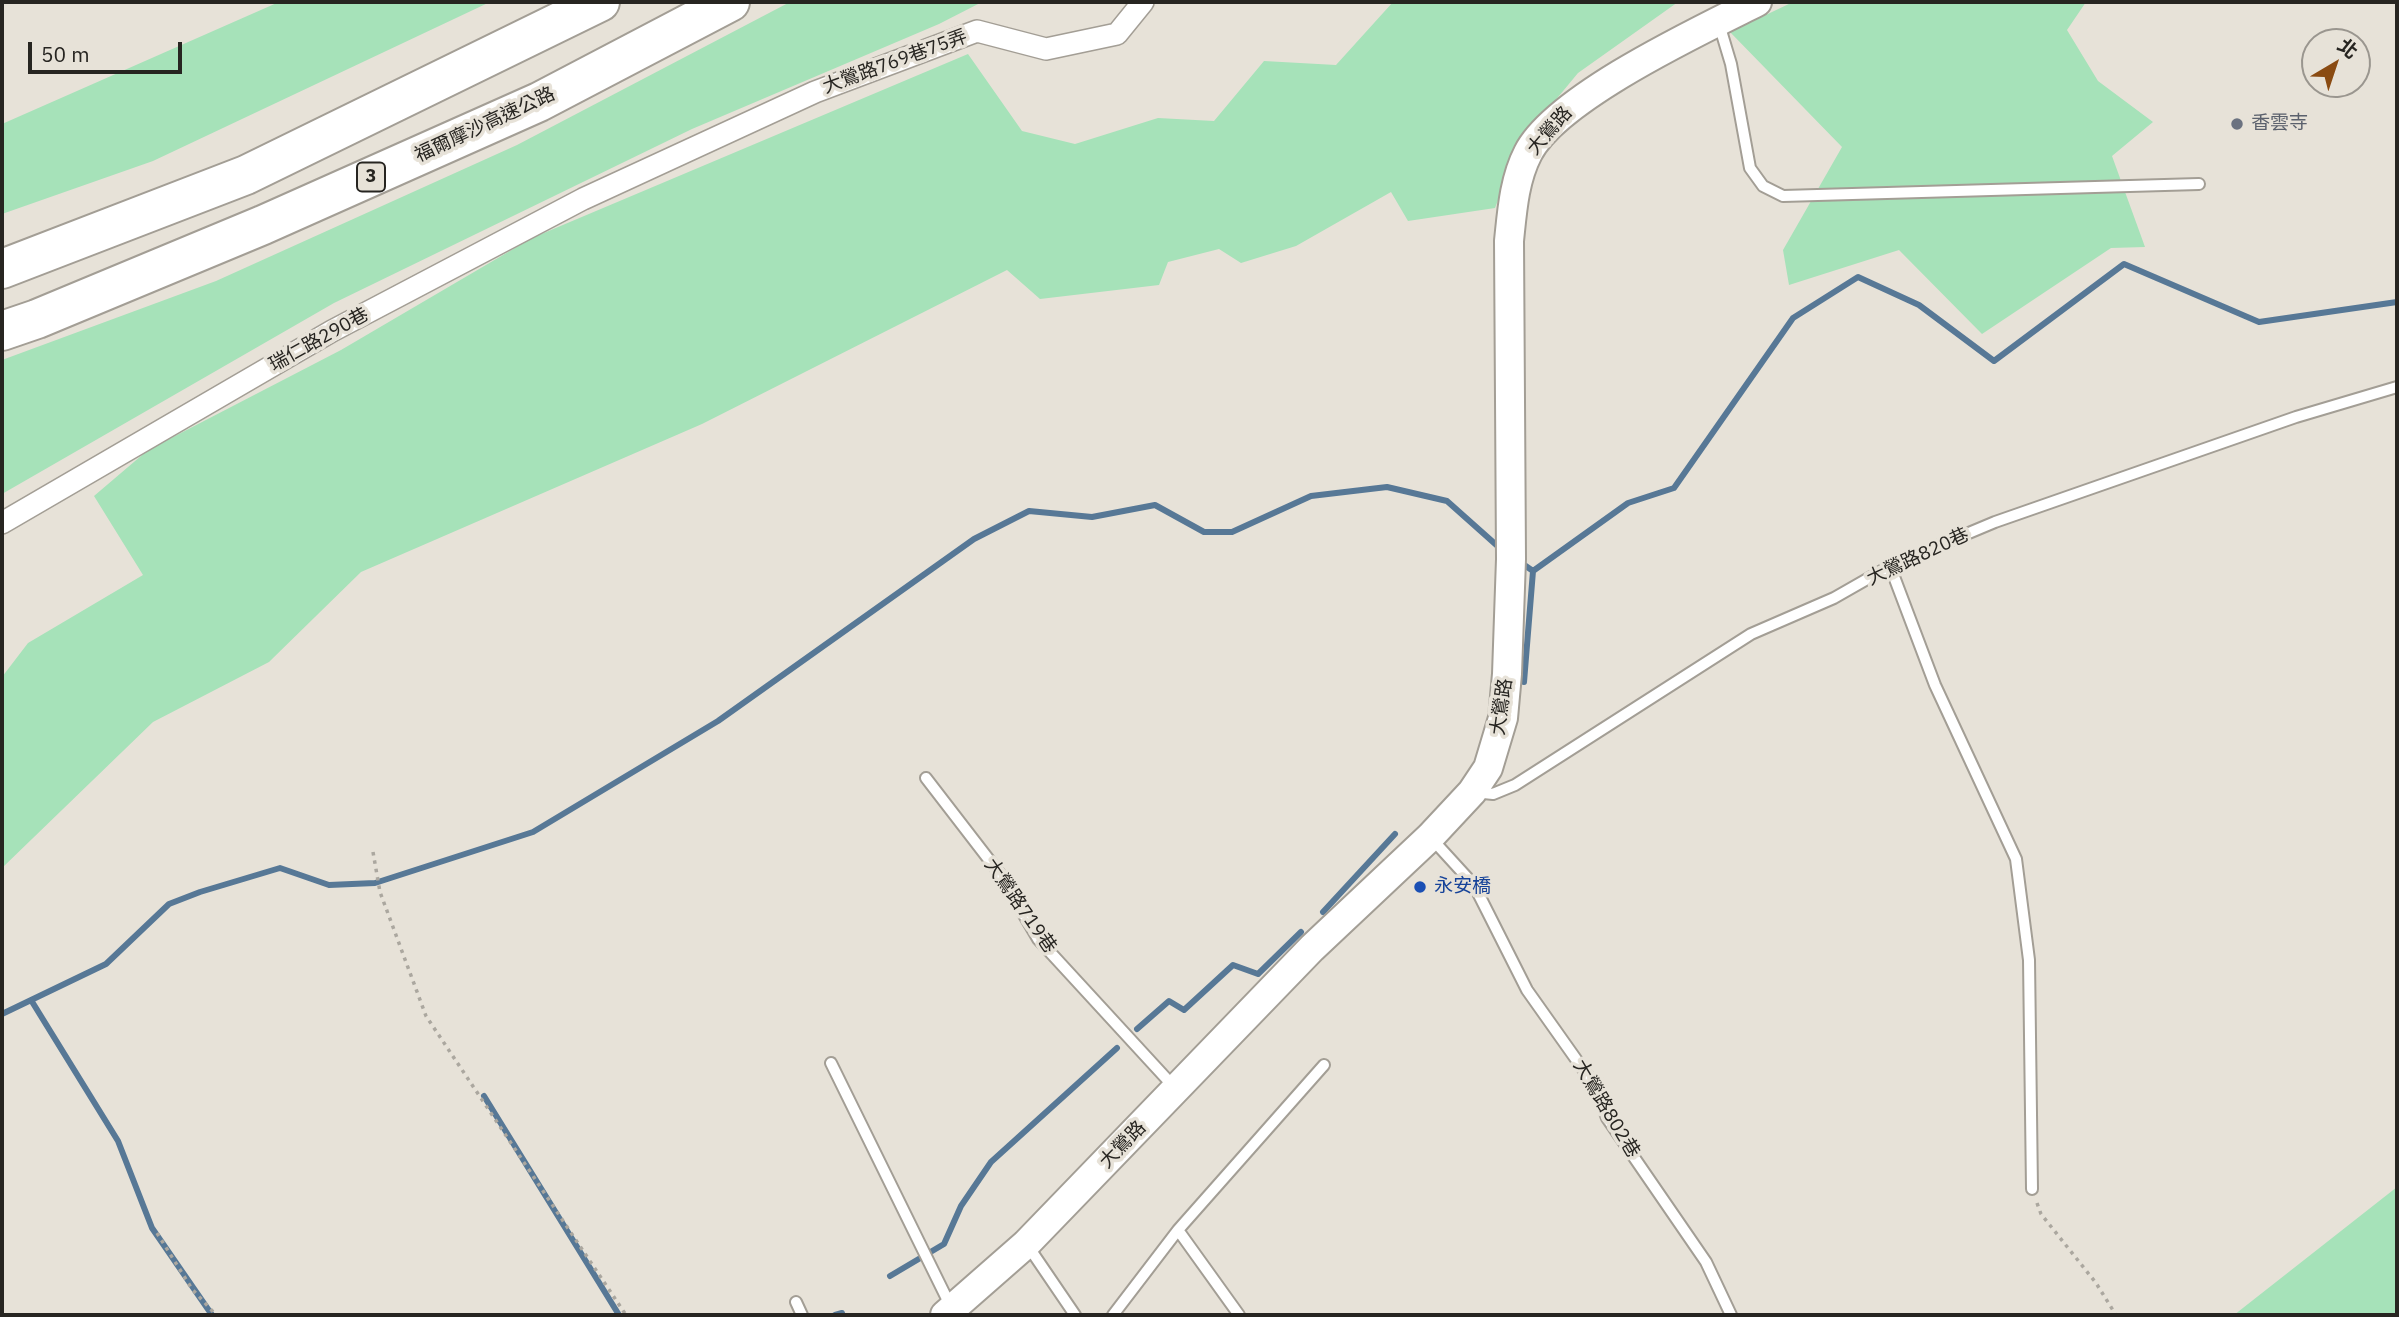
<!DOCTYPE html>
<html>
<head>
<meta charset="utf-8">
<style>
  body { margin:0 }
  #map { position:relative; width:2399px; height:1317px; overflow:hidden; background:#e7e2d8; font-family:"IBM Plex Sans","Noto Sans TC",sans-serif }
  canvas { display:block }
  .frame { position:absolute; inset:0; border:4px solid #272521; pointer-events:none }
  .north { position:absolute; left:2301px; top:28px; width:70px; height:70px; box-sizing:border-box; background:#e7e2d8; border:2px solid #9a968f; border-radius:50%; rotate:39deg; font-size:19px; font-weight:700; line-height:28px; text-align:center; color:#272521 }
  .north::after { content:''; display:block; margin:auto; width:24px; height:32px; background:#8a4b12; clip-path:polygon(50% 0,100% 100%,50% 72%,0 100%) }
  .scale { position:absolute; left:28px; top:42px; width:154px; height:32px; box-sizing:border-box; border:4px solid #272521; border-top:0; padding-left:9px; font-size:21px; line-height:24px; white-space:nowrap; color:#272521; -webkit-text-stroke:5px #e7e2d8; paint-order:stroke }
</style>
</head>
<body>
<div id="map">
<canvas width="2399" height="1317"></canvas>
<div class="frame"></div>
<div class="north">北</div>
<div class="scale">50 m</div>
</div>
<script>
const ctx = document.querySelector('canvas').getContext('2d');
ctx.lineJoin = 'round';
function fillPath(path, color) { ctx.fillStyle = color; ctx.fill(path, 'evenodd'); }
function strokePath(path, color, width, dash) { ctx.strokeStyle = color; ctx.lineWidth = width; ctx.lineCap = dash ? 'butt' : 'round'; ctx.setLineDash(dash || []); ctx.stroke(path); }
function drawText(font, color, halo, rows, align = 'center') {
  ctx.font = font + ' "IBM Plex Sans","Noto Sans TC",sans-serif'; ctx.lineWidth = 7; ctx.setLineDash([]); ctx.textBaseline = 'middle'; ctx.strokeStyle = halo; ctx.fillStyle = color; for (const [text, x, y, turn = 0] of rows) {
    ctx.save(); ctx.translate(x, y); ctx.rotate((+turn || 0) * Math.PI / 180); ctx.textAlign = isNaN(turn) ? turn : align; if (halo) ctx.strokeText(text, 0, 0); ctx.fillText(text, 0, 0); ctx.restore();
  }
}
fillPath(new Path2D(`
  M279,2H490L153,161L2,214V124Z
  M790,2H982L939,24L692,129L334,303L2,494V360L216,281L517,145Z
  M1393,2H1678L1578,73L1520,143L1495,208L1408,221L1391,192L1296,246L1241,263L1219,249L1168,262L1159,285L1040,299L1007,270L702,424L361,572L269,662L153,722L2,868V677L28,643L143,575L94,496L148,450L341,350L532,238L968,54L1022,131L1075,144L1158,118L1214,121L1264,61L1336,65Z
  M1793,2H2086L2067,30L2098,81L2153,122L2112,156L2145,247L2111,248L1982,334L1899,250L1789,285L1783,250L1842,147L1730,32Z
  M2397,1187V1315H2234Z`), '#a6e2b9');
strokePath(new Path2D(`
  M1520,562L1533,571L1628,503L1674,488L1793,318L1858,277L1919,305L1994,361L2124,264L2259,322L2397,302
  M1524,682L1533,571
  M1323,912L1395,834
  M31,1000L118,1141L152,1228L212,1315
  M2,1014L106,964L169,904L200,892L280,868L329,885L375,883L533,832L718,721L974,539L1029,511L1092,517L1155,505L1204,532H1232L1311,496L1387,487L1447,501L1502,550
  M1137,1029L1169,1001L1184,1010L1233,965L1258,974L1301,932
  M484,1096L619,1315
  M890,1276L944,1244L961,1206L991,1162L1117,1048
  M835,1315L842,1313`), '#577896', 6);
const service = new Path2D(`
  M1719,24L1731,64L1750,168L1763,186L1783,196L2199,184
  M1890,566L1935,685L2016,859L2029,960L2032,1189
  M926,778L1000,874L1038,939L1175,1088
  M1474,792L1493,794L1515,785L1751,634L1834,598L1890,566L1995,522L2296,417L2397,387
  M1432,839L1474,885L1527,990L1595,1086L1607,1118L1706,1262L1731,1315
  M831,1063L952,1309
  M1178,1230L1239,1315
  M1028,1246L1075,1315
  M796,1302L802,1315
  M1113,1315L1178,1230L1324,1065`);
const minor = new Path2D(`
  M2,523L332,331L583,199L815,92L977,31L1046,49L1117,34L1143,2`);
const tertiary = new Path2D(`
  M945,1315L1026,1244L1312,948L1430,837L1472,792L1488,768L1503,718L1507,674L1511,559L1509,241C1512,212 1514,180 1528,153C1556,98 1699,31 1757,2`);
const motorway = new Path2D(`
  M2,269L246,175L600,2
  M2,331L37,319L263,225L539,102L730,2`);
strokePath(service, '#a39e95', 14);
strokePath(minor, '#a39e95', 24);
strokePath(tertiary, '#a39e95', 32);
strokePath(motorway, '#a39e95', 42);
strokePath(new Path2D(`
  M373,852L380,892L426,1016L626,1315
  M2037,1203L2041,1214L2096,1283L2116,1315
  M157,1233L192,1289L216,1315`), '#aba79f', 3.5, [3.5, 5]);
strokePath(service, '#fff', 10);
strokePath(minor, '#fff', 21);
strokePath(tertiary, '#fff', 28);
strokePath(motorway, '#fff', 38);
for (const [x, y, r, color] of [
  [2237,124,7,"#6b7280"],
  [1420,887,7,"#1a4fb4"]
]) { const dot = new Path2D(); dot.arc(x, y, r, 0, 2 * Math.PI); ctx.fillStyle = color; ctx.fill(dot); strokePath(dot, '#e7e2d8', 2.5); }
for (const [x, y, w] of [
  [371,177,28]
]) { const box = new Path2D(); box.roundRect(x - w / 2, y - 14.5, w, 29, 5); ctx.fillStyle = '#e7e2d8'; ctx.fill(box); strokePath(box, '#272521', 2); }
drawText('bold 18px', '#272521', null, [
  ["3",371,177]
]);
drawText('19px', '#272521', '#e7e2d8', [
  ["大鶯路769巷75弄",895,62,-20],
  ["福爾摩沙高速公路",485,125,-25],
  ["大鶯路",1550,131,-49],
  ["瑞仁路290巷",319,340,-29],
  ["大鶯路820巷",1918,557,-25],
  ["大鶯路",1502,707,-82],
  ["大鶯路719巷",1020,906,55],
  ["大鶯路802巷",1606,1109,59],
  ["大鶯路",1123,1145,-46]
]);
drawText('19px', '#5b616d', '#e7e2d8', [
  ["香雲寺",2251,124]
], 'left');
drawText('19px', '#164399', '#e7e2d8', [
  ["永安橋",1434,887]
], 'left');
</script>
</body>
</html>
